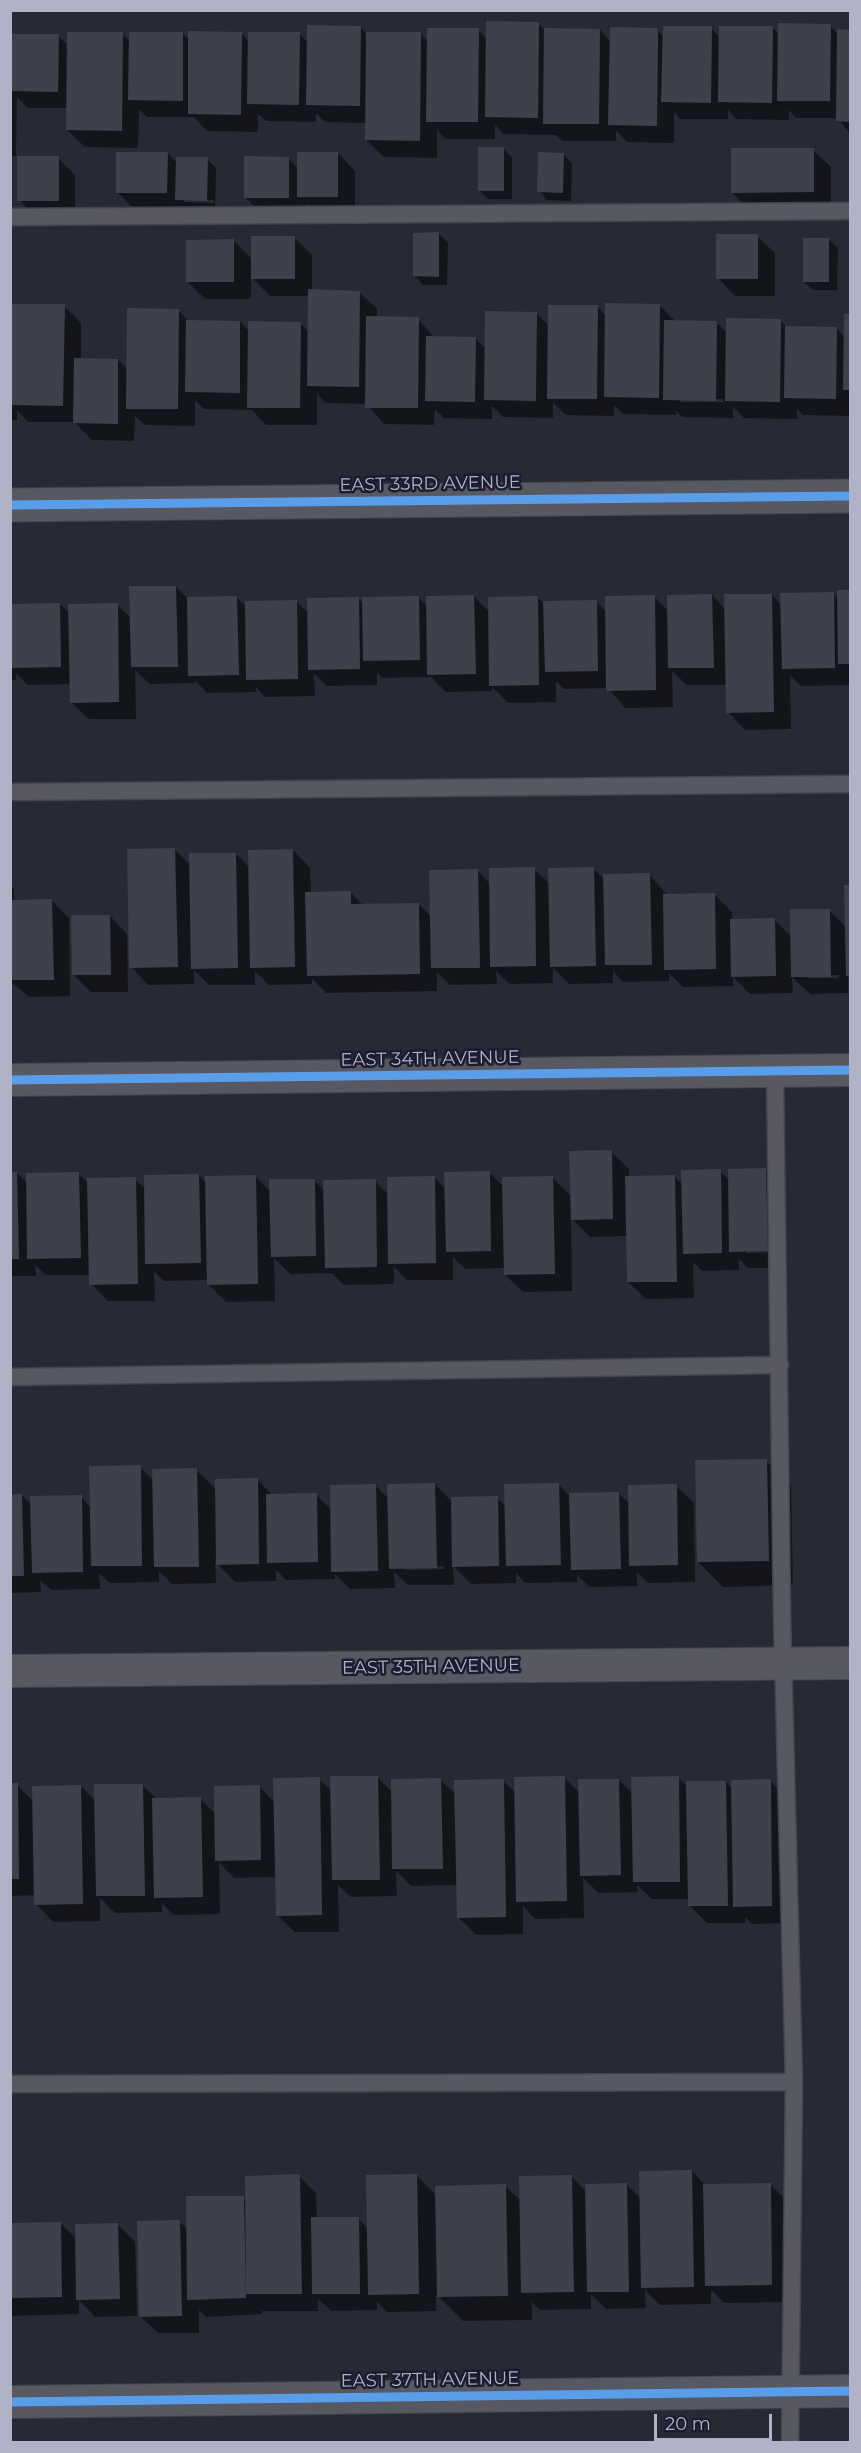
<!DOCTYPE html>
<html>
<head>
<meta charset="utf-8">
<style>
  body { margin:0 }
  #map { position:relative; width:861px; height:2453px; overflow:hidden; background:#272934; font-family:Montserrat,sans-serif }
  canvas { display:block }
  .frame { position:absolute; inset:0; border:12px solid #b0b2c7; pointer-events:none }
  .scale { position:absolute; left:654px; top:2414px; width:118px; height:27px; box-sizing:border-box; border:3px solid #b0b2c7; border-top:0; padding-left:8px; font-size:18px; line-height:21px; white-space:nowrap; color:#b0b2c7; -webkit-text-stroke:4px #1a1d2f; paint-order:stroke }
</style>
</head>
<body>
<div id="map">
<canvas width="861" height="2453"></canvas>
<div class="frame"></div>
<div class="scale">20 m</div>
</div>
<script>
const ctx = document.querySelector('canvas').getContext('2d');
ctx.lineJoin = 'round';
function fillPath(path, color) { ctx.fillStyle = color; ctx.fill(path, 'evenodd'); }
function strokePath(path, color, width, dash) { ctx.strokeStyle = color; ctx.lineWidth = width; ctx.lineCap = dash ? 'butt' : 'round'; ctx.setLineDash(dash || []); ctx.stroke(path); }
function drawText(font, color, halo, rows, align = 'center') {
  ctx.font = font + ' Montserrat,sans-serif'; ctx.lineWidth = 5; ctx.setLineDash([]); ctx.textBaseline = 'middle'; ctx.strokeStyle = halo; ctx.fillStyle = color; for (const [text, x, y, turn = 0] of rows) {
    ctx.save(); ctx.translate(x, y); ctx.rotate((+turn || 0) * Math.PI / 180); ctx.textAlign = isNaN(turn) ? turn : align; if (halo) ctx.strokeText(text, 0, 0); ctx.fillText(text, 0, 0); ctx.restore();
  }
}
fillPath(new Path2D(`
  M538,23L544,29L600,30L611,42L657,30L664,37L711,28L720,37L772,28L780,35L830,26L838,34V31H850V134L838,118H796L789,110V120L737,119L728,110V119H680L674,112V143L627,142L616,131V141H562L556,135L504,134L495,125V139H445L437,130V158L384,157L366,140V123L325,122L316,113V122L266,121L258,114V132L207,131L194,117H147L139,109L138,148L85,147L67,130L68,108H28L17,97L16,156H10V50L58,36L69,46L122,34L131,42L183,34L190,41L242,34L249,41L299,34L309,43L361,27L366,33H420L429,42L478,30L487,39Z
  M504,149L512,157V199H488L479,190Z
  M813,150L831,167V209L750,210L732,193Z
  M167,153L178,164L207,159L216,168L215,209L135,210L118,193ZM184,199L214,200V203L184,202Z
  M338,153L355,171V214H316L306,203V215H263L245,197L288,158L298,168Z
  M563,154L572,163L571,201L547,200L539,191Z
  M58,158L75,175V218H36L19,200Z
  M439,234L448,243L447,285H423L415,276Z
  M757,236L775,253V296H735L718,278Z
  M294,237L312,255V291L359,292L377,309V318L418,319L435,338H475L486,349L537,314L549,326L597,307L606,316L659,305L676,322H716L727,333L780,321L787,327L836,328L845,337L846,316H850V416L803,415L797,409V419L744,418L733,407V418L682,417L676,411V415L623,414L614,405V416L566,415L553,403V418L503,417L492,406V419L444,418L435,409L434,425L384,424L367,404L326,403L317,394V425H266L252,410L204,409L195,400V426L145,425L135,416L134,441L92,440L74,422H28L17,410V420H10V329L64,306L81,323V360H118L128,370L179,311L189,321L240,322L250,332L300,323L309,332L310,296H270L251,277V299H205L188,282L233,240L253,260ZM680,399H723V402H680Z
  M829,240L838,248L837,290H813L804,282Z
  M176,587L188,599L237,598L247,607L296,601L309,614L358,598L364,604L418,597L428,607L474,596L489,612L537,597L545,605L596,601L606,612L654,596L668,611L712,595L726,610L772,595L782,606L833,593L839,599L838,592H850V685L801,686L790,675L791,729L745,730L728,712L727,685H687L672,671L673,707L625,708L608,688L564,689L556,681V702L508,703L492,687V691L446,692L431,677L382,678L377,672V685L327,686L314,674L315,696L265,697L256,687V692L207,693L195,680V683L150,684L135,670L136,719H89L71,702V684L28,685L16,673V680H10V605L60,604L70,614L117,605L132,619Z
  M175,850L190,865L236,854L250,868L293,850L310,868L311,893L350,892L363,905L419,904L431,917L478,871L490,884L534,869L550,884L594,869L605,880L650,875L667,895L714,894L732,912V920H774L792,937L829,910L846,927V886H850V978L848,975V993L810,994L792,977L793,993L750,994L733,977V986L683,987L669,973V981L623,982L613,971V983L569,984L553,968V983L509,984L496,971L497,984L450,985L437,972V991L326,993L312,979V984L269,985L255,971V985H209L194,970V984L148,985L131,967ZM808,975H839V978H808Z
  M10,885L14,888V901H52L69,918L70,996L29,997L10,981Z
  M110,916L127,934L128,992H91L74,975Z
  M611,1152L629,1169V1177L674,1176L683,1185L720,1171L730,1181L766,1170L783,1187L785,1268H748L739,1259V1270L702,1271L693,1262L694,1298L646,1299L628,1282V1236L590,1237L571,1218L572,1291L523,1292L505,1275V1268L465,1269L453,1257V1280H407L394,1267V1284L344,1285L332,1273L290,1274L274,1258L275,1301L226,1302L209,1285V1280L164,1281L154,1271L155,1301H108L91,1284L90,1275H46L35,1265L36,1276H10V1174L17,1173L28,1184L79,1174L89,1184L135,1179L145,1189L199,1175L207,1184L255,1176L271,1192L314,1180L325,1191L375,1181L389,1195L434,1177L446,1189L489,1172L504,1187L553,1178L572,1197ZM775,1249V1252L746,1253V1250Z
  M766,1461L791,1485L793,1585L723,1587L698,1562Z
  M140,1467L154,1481L196,1470L217,1490L257,1479L273,1496L316,1495L332,1510L376,1486L389,1499L435,1484L452,1502L497,1498L506,1507L559,1485L571,1497L619,1494L630,1504L676,1486L694,1503L695,1582L648,1583L637,1572V1586L590,1587L577,1575V1582L525,1583L516,1573V1583L471,1584L453,1566L454,1585H408L394,1572L395,1588L350,1589L335,1574V1579L286,1580L276,1570V1581L235,1582L215,1562L216,1583L172,1584L159,1571V1582L110,1583L99,1573L100,1589L51,1590L40,1580L41,1592L10,1593V1496L22,1495L32,1505L81,1497L91,1508ZM444,1566V1569L405,1570V1567Z
  M377,1777L392,1792L440,1779L456,1795L503,1781L516,1793L565,1778L580,1793L619,1780L633,1794L678,1778L688,1787L726,1782L733,1790L770,1781L788,1798L789,1923L752,1924L745,1917V1923H707L690,1906V1899H652L637,1885L638,1892L599,1893L583,1878L584,1918L535,1919L523,1906V1934L476,1935L458,1917V1885L411,1886L396,1871L397,1896L351,1897L338,1885L339,1932H295L277,1915L276,1877L234,1878L219,1862L220,1914L173,1915L162,1903V1912L115,1913L100,1898V1921L53,1922L36,1904V1895L10,1896V1785H17L34,1802L81,1786L96,1802L142,1785L157,1799H200L216,1814L259,1786L275,1803L319,1779L332,1791Z
  M692,2171L706,2186L770,2184L788,2202L789,2302L724,2303L711,2290V2304L660,2305L645,2290L646,2308L606,2309L591,2294V2309L540,2310L532,2302V2320L463,2321L436,2294V2311L387,2312L377,2301V2310L331,2311L318,2299V2311H262V2314L206,2317L199,2310V2333H158L140,2316L180,2222L187,2229L243,2198L247,2201L299,2176L316,2193L317,2219L358,2218L368,2229L417,2176L437,2196L505,2186L521,2201L572,2177L587,2192L626,2184L641,2199Z
  M60,2223L77,2239L118,2225L135,2242L137,2316L95,2317L79,2300V2314L10,2316V2224Z`), '#0007');
fillPath(new Path2D(`
  M486,21L539,22L538,118L485,117Z
  M778,23L831,24L830,101H777Z
  M307,25L361,26L360,106L306,105Z
  M663,26H712L711,103L661,102Z
  M719,26H773L772,103L718,102Z
  M610,27L658,28L657,126L608,125Z
  M427,28H479L478,122H426Z
  M544,28L600,29L599,124H543Z
  M837,29L850,30V122L836,121Z
  M188,31L242,32L241,115L188,114Z
  M67,32H123L122,131L66,130Z
  M129,32H183V101L128,100Z
  M248,32H300L299,105L247,104Z
  M366,32H421L420,141L365,140Z
  M10,34H59L58,92L10,91Z
  M478,147H504V191H478Z
  M731,148H814V192L731,193Z
  M116,152H168L167,193H116Z
  M297,152H338V197H297Z
  M538,152L564,153L563,193L537,192Z
  M17,156H59V201H17Z
  M244,156L289,157V198H244Z
  M176,157H208L207,201L175,200Z
  M439,232V277L413,276V233Z
  M716,234H758V279H716Z
  M251,236H295V279H251Z
  M803,238H829V282H803Z
  M234,239V282H186V240Z
  M308,289L360,291L359,387L307,386Z
  M605,303L660,304L659,398L604,397Z
  M11,304H65L63,406L10,405Z
  M548,305H598L597,399H547Z
  M127,308L179,309L178,409H126Z
  M485,311L537,312L536,401L484,400Z
  M844,314H850V390H843Z
  M366,316L419,317L418,408H365Z
  M726,318L781,319L780,402L725,401Z
  M186,320L240,321V393L185,392Z
  M664,320L717,321L716,401L663,400Z
  M248,321L301,322L300,408H247Z
  M785,326L837,327L836,399L784,398Z
  M426,336L476,337L475,402L425,401Z
  M74,358L118,359V424L73,423Z
  M129,586H176L178,667H131Z
  M837,590H850V664H838Z
  M834,592L835,668L782,669L780,593Z
  M712,594L714,668H668L667,595Z
  M724,594H772L774,712L726,713Z
  M474,595L476,674L427,675L426,596Z
  M655,595L656,690L606,691L605,596Z
  M237,596L239,675L188,676L187,597Z
  M419,596L420,660L363,661L362,597Z
  M538,596L539,685L489,686L488,597Z
  M359,597L360,669L308,670L307,598Z
  M297,600L298,679L246,680L245,601Z
  M597,600L598,671L545,672L543,601Z
  M60,603L61,667L10,668V604Z
  M118,603L119,702L70,703L68,604Z
  M175,848L178,967L129,968L127,849Z
  M293,849L295,967L250,968L248,850Z
  M189,853H236L238,968L191,969Z
  M535,867L536,966L490,967L489,868Z
  M594,867L596,966L550,967L548,868Z
  M478,869L480,968H431L429,870Z
  M650,873L652,965H605L603,874Z
  M844,885H850V976H846Z
  M351,891V904L419,903L420,974L307,976L305,892Z
  M715,893L716,969L664,970L663,894Z
  M52,899L54,980H10V900Z
  M790,909H830L831,977H791Z
  M71,915H110L111,975H72Z
  M775,918L776,976L731,977L730,919Z
  M612,1150L613,1219L571,1220L569,1151Z
  M766,1168L768,1251L729,1252L728,1169Z
  M721,1169L722,1253L683,1254L681,1170Z
  M490,1171L491,1251L446,1252L444,1172Z
  M10,1172H17L19,1259H10Z
  M79,1172L81,1258L27,1259L26,1173Z
  M199,1174L201,1263L145,1264L144,1175Z
  M256,1175L258,1284L207,1285L205,1176Z
  M675,1175L677,1282H627L625,1176Z
  M435,1176L436,1263L388,1264L387,1177Z
  M553,1176L555,1274L504,1275L502,1177Z
  M136,1177L138,1284L89,1285L87,1178Z
  M269,1179H315L316,1256L271,1257Z
  M376,1179L377,1267L325,1268L323,1180Z
  M767,1459L769,1561L697,1562L695,1460Z
  M141,1465L142,1566H91L89,1466Z
  M197,1468L199,1567H154L152,1469Z
  M258,1478L259,1564L216,1565L215,1479Z
  M435,1483L437,1568L389,1569L387,1484Z
  M559,1483L561,1565L506,1566L504,1484Z
  M376,1484L378,1571L331,1572L330,1485Z
  M677,1484L678,1565L629,1566L628,1485Z
  M619,1492L621,1569L571,1570L569,1493Z
  M317,1493L318,1562L267,1563L266,1494Z
  M10,1494H22L24,1576H10Z
  M82,1495L83,1572L32,1573L30,1496Z
  M498,1496L499,1566L452,1567L451,1497Z
  M330,1776H378L380,1880H332Z
  M565,1776L567,1901L516,1902L514,1777Z
  M679,1776L680,1882H633L631,1777Z
  M320,1777L322,1915L276,1916L273,1778Z
  M441,1778L443,1869H392L391,1779Z
  M504,1779L506,1917L457,1918L454,1780Z
  M578,1779H619L621,1875L580,1876Z
  M771,1779L772,1906L733,1907L731,1780Z
  M686,1781H726L728,1906H688Z
  M10,1783H18L19,1879H10Z
  M94,1784H143L145,1896H96Z
  M81,1785L83,1904L34,1905L32,1786Z
  M260,1785L261,1860L215,1861L214,1786Z
  M201,1797L203,1897L154,1898L152,1798Z
  M692,2170L694,2287L641,2288L639,2171Z
  M300,2174L302,2294H246L245,2176Z
  M417,2174L419,2294L368,2295L366,2175Z
  M572,2175L574,2292L521,2293L519,2176Z
  M627,2183L629,2292H587L585,2184Z
  M771,2183L772,2285L705,2286L703,2184Z
  M506,2184L508,2296L437,2297L435,2186Z
  M186,2196H244L246,2298L187,2300Z
  M311,2217H359L360,2294H312Z
  M180,2220L182,2316L139,2317L137,2221Z
  M61,2222L62,2297L10,2298V2223Z
  M118,2223L120,2299L76,2300L75,2224Z`), '#3e404b');
const service = new Path2D(`
  M10,217L850,211
  M10,792L850,784
  M775,1072L782,1616L794,2082L790,2442
  M10,1377L780,1365
  M10,2084L794,2082`);
const minor = new Path2D(`
  M10,1080L850,1070
  M10,1671L850,1663
  M10,2402L850,2391`);
const tertiary = new Path2D(`
  M10,505L850,496`);
strokePath(service, '#43454d', 19);
strokePath(minor, '#43454d', 34);
strokePath(tertiary, '#43454d', 35);
strokePath(service, '#575862', 16);
strokePath(minor, '#575862', 32);
strokePath(tertiary, '#575862', 33);
strokePath(new Path2D(`
  M10,505L850,496
  M10,1080L850,1070
  M10,2402L850,2391`), '#5a9eea', 9);
drawText('18px', '#b0b2c7', '#1a1d2f', [
  ["EAST 33RD AVENUE",430,484,-1],
  ["EAST 34TH AVENUE",430,1059,-1],
  ["EAST 35TH AVENUE",431,1667,-1],
  ["EAST 37TH AVENUE",430,2380,-1]
]);
</script>
</body>
</html>
